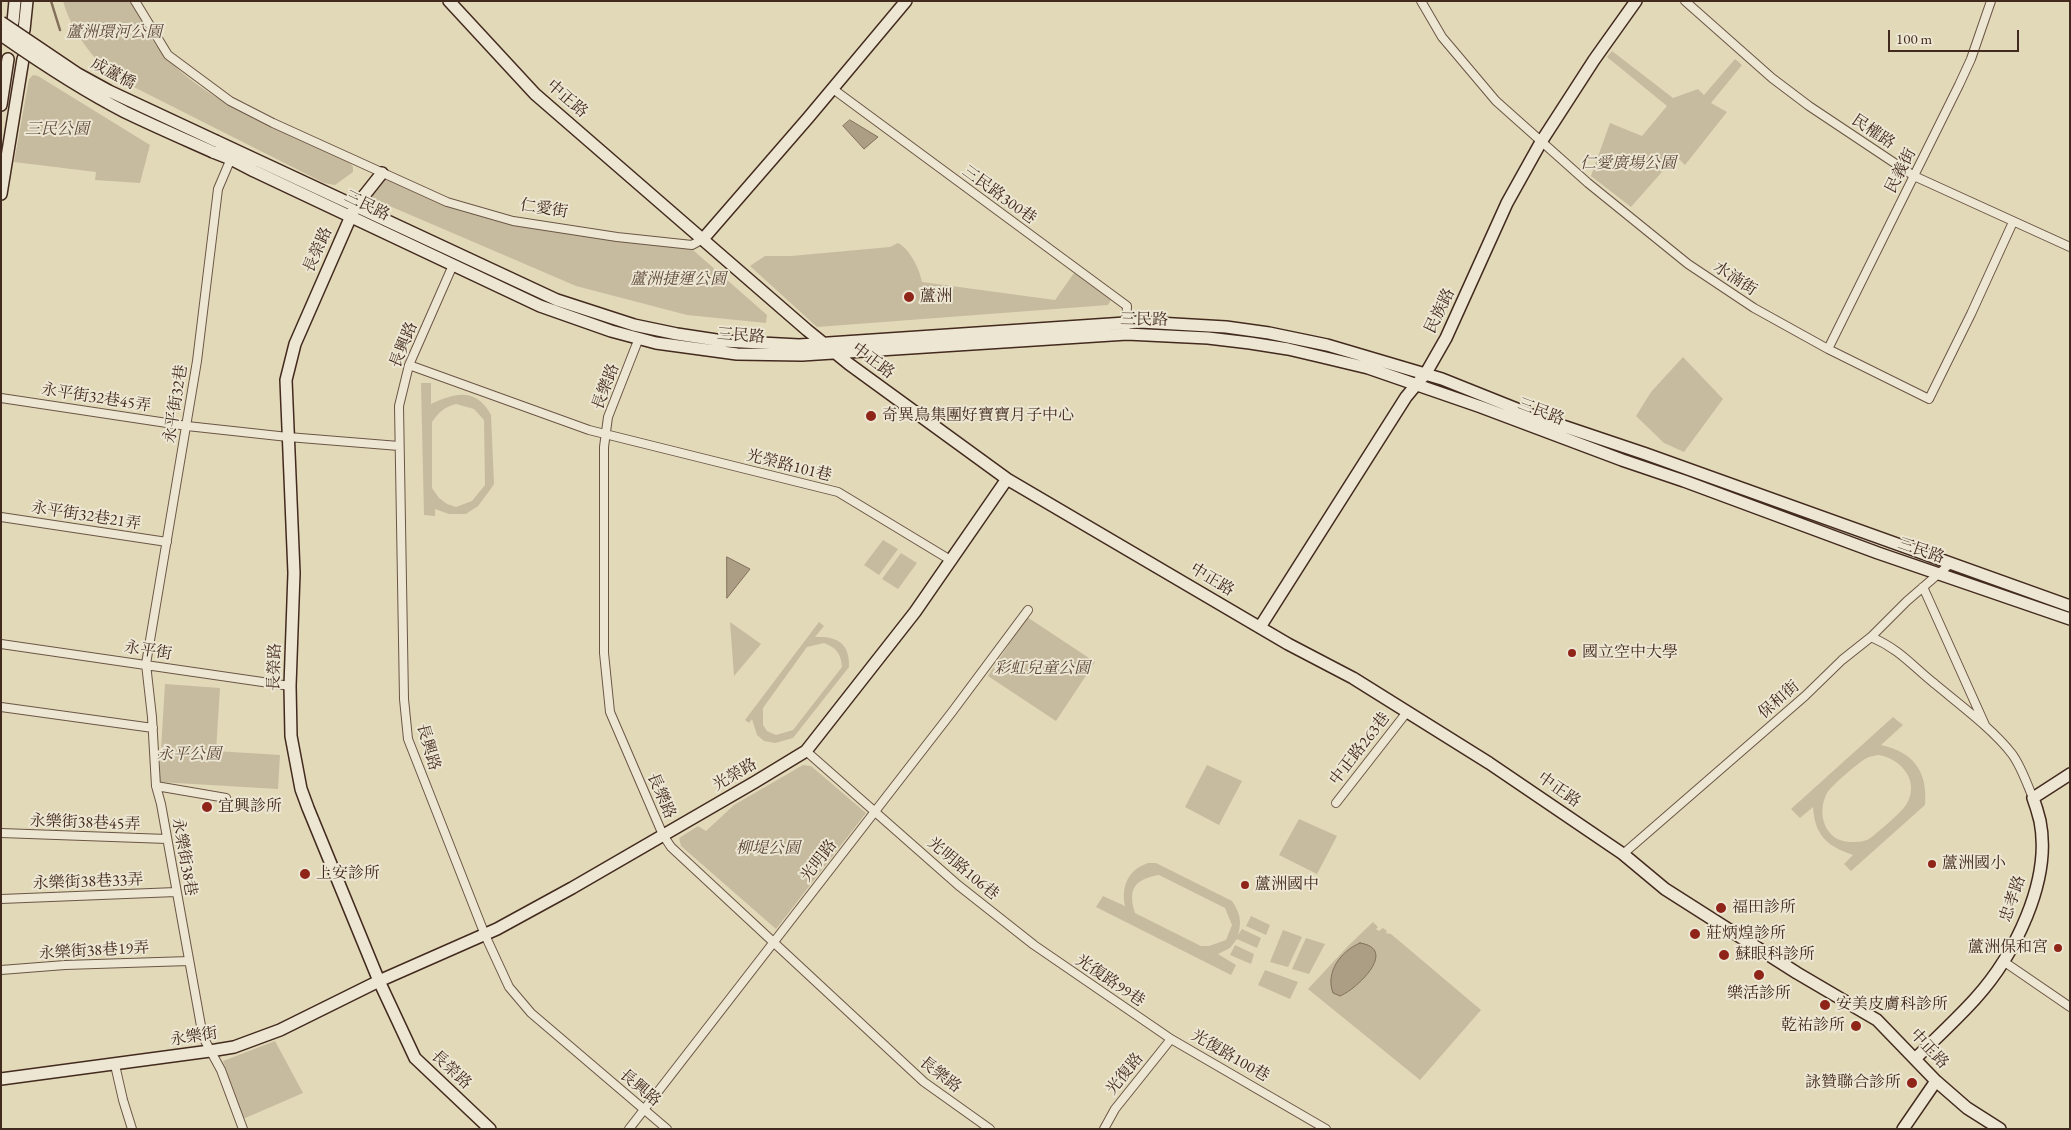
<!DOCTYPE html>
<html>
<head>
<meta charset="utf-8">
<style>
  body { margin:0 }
  #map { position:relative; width:2071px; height:1130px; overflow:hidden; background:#e2d9b9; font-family:"EB Garamond",serif }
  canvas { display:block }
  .frame { position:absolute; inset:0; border:2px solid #432a1e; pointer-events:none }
  .scale { position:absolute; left:1888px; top:30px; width:131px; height:22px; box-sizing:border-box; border:2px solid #432a1e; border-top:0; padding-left:6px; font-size:15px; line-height:18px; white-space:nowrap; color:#432a1e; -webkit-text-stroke:4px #ece6d2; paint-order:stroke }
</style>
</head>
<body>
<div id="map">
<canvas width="2071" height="1130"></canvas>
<div class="frame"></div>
<div class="scale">100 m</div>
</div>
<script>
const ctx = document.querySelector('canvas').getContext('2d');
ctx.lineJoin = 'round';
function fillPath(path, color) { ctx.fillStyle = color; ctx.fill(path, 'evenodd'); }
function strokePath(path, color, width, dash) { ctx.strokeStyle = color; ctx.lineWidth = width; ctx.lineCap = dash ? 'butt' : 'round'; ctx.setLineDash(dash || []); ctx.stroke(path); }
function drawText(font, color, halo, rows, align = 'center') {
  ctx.font = font + ' "EB Garamond","Noto Serif TC",serif'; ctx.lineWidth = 4; ctx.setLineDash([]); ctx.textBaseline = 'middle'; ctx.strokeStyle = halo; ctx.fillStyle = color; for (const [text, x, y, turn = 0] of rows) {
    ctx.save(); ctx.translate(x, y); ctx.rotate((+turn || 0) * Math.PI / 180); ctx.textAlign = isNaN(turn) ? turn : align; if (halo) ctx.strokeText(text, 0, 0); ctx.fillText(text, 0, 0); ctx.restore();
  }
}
fillPath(new Path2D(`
  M63,1H131C138,13 144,27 151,38C191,99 284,131 348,160L353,167V172L335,185L324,183L114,77C92,58 71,30 63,1Z
  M1612,51L1673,98L1698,89L1704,95L1735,59L1742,65L1711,103L1727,112L1685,165L1676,156L1631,207L1591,176L1610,123L1642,136L1667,106L1607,57Z
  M33,75L38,76L150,145L140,183L95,180L96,172L14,162L29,79Z
  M382,173L455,204L510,224L693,250L767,315L766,323L687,315L576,286L364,195Z
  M898,243C910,249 920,270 922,282L1055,300L1074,273L1111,300L1108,305L817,327L750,266L765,256H791L890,247Z
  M1683,357L1723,399L1684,452L1664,443L1636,416L1651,392Z
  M421,383H431V404C455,393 476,387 491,415L494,484L490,490L478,506L466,514H449L435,509V516L424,515ZM456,404L474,409L484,420L485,485L472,501L456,507L447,504L439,498L432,488V422C439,412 444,407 456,404Z
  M883,540L898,549L879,575L864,565Z
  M901,553L917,563L898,589L882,579Z
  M1027,617L1095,662L1056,721L988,676Z
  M730,622L761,644L734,676Z
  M819,622L824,626L815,637C837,636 850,643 849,667L793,738L775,743L764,741L757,735L752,719L749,723L745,720ZM824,643C837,648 841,654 842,667L793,730L776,735L767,731L763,725V708L807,647Z
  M165,684L220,688L216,751L280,755L278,789L159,782Z
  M1893,717L1903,725L1881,745C1913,752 1928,771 1925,805L1851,871L1844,864L1853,855C1827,846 1815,836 1813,807L1800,818L1791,809ZM1878,755C1901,758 1921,782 1906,805C1903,811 1875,835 1869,839C1863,842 1857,842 1850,842C1825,841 1816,814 1827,793C1830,787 1860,761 1867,758C1870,756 1875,756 1878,755Z
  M803,765L811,766L866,813L776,929L681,846L679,838L698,826L706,831L734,805Z
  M1207,765L1242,781L1219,825L1185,807Z
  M1299,819L1337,836L1317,874L1279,855Z
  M1148,863H1156L1232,901C1240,913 1242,921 1238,935L1242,929L1261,938L1257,948L1237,939L1230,948L1218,954L1236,965L1231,975L1096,907L1103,896L1125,906C1121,886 1128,870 1148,863ZM1159,875L1225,908L1232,925L1226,940L1209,946H1201L1135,913C1127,889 1135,879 1159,875Z
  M1251,916L1270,925L1266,935L1246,926Z
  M1373,922L1378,927L1376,929L1379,931L1383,928L1387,931L1386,933L1391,934L1481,1010L1420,1080L1308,989L1349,945Z
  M1283,930L1302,937L1288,967L1270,962Z
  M1306,938L1325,944L1309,974L1292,969Z
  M1235,945L1254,954L1251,964L1230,955Z
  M1265,970L1298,982L1290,999L1258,985Z
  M275,1041L303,1093L243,1119L223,1061Z`), '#c7bb9f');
const water = new Path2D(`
  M850,120L878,137L864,149L843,126Z
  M727,557L750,569L727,598Z
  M1360,943C1399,949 1357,989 1340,996L1333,993C1325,972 1341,951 1360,943Z`);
fillPath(water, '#ac9e84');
strokePath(water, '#82705b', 1);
strokePath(new Path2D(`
  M51,1L60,30`), '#82705b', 2.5);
const street = new Path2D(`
  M135,1L168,55L230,101L273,123L447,202L513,221L617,237L692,245L703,239
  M1421,1L1442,37L1496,101L1588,183L1688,264L1754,308L1828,349L1929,399L1971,314L2013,222
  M1685,1L1772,78L1809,106L1914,176L2070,247
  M833,89L1127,306L1126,326
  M232,156L218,189L197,361L146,664L152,717L156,786L161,804L203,1037L221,1070L243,1129
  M453,265L409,365L399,406L404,699L408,739L485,935L509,987L531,1013L667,1129
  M639,338L608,417L604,447V653L610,712L663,835L671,847L924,1082L990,1129
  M1828,349L1959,85L1971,59L1991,1
  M409,365L589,430L838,492L952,561
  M1,398L187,426L288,437L399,446
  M1,517L167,542
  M1923,587L1985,725
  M1871,637C1901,650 1911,665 1935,684C1959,704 1994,730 2012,754C2021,766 2027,784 2033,798
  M1,644L290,686
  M1,707L153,728
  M806,751L958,885L1034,945L1171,1039L1326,1129
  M156,786L226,798
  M1336,803L1407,712
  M1,833L167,839
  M1623,854L1805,696L1842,660L1871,637L1907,601L1951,563
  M1,899L176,892
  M2003,961L2070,1007
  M1,970L65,965L189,961
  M115,1065L123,1100L132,1129
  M629,1129L952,712L1028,610
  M1104,1129L1115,1109L1171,1039`);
const secondary = new Path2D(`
  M449,1L535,94L807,330L849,364L1007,479L1288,644L1353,678L1489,763L1623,854L1665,889L1797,973L1877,1020L1936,1081L1967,1108L2000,1129
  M13,22L15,1
  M24,30L27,1
  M1,105L8,59
  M216,141L557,300L634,325L677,334L723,341L799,345L1140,322L1226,327L1269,333L1327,345L1442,379L1542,419L1646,454L2070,606
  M213,152L231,159L254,171L540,306L611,331L656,343L737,354L802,355L1127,334L1208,338L1250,343L1288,349L1322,357L1368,368L1481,407L1622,460L1684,481L1878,553L2070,619
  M382,173L355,207L295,344L286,380L294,573L290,686L291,736L301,789L308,808L379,981L415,1058L490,1129
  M1,194L23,59
  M703,239L808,118L906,1
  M1260,627L1406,397L1426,373L1446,338L1507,203L1541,142L1594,60L1636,1
  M1915,1059C1935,1039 1956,1020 1975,999C2014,956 2052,881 2040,821C2038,813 2036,806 2033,798L2070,774
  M1,1079L210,1051L234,1047L280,1030L379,981L497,929L572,888L755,782L806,751L915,612L1007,479
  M1903,1129L1936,1081`);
strokePath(street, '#6b5645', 10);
strokePath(secondary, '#432a1e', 14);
strokePath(street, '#ece6d2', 8);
strokePath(secondary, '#ece6d2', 11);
const secondaryBridge = new Path2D(`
  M1,22L78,74L109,91L216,141
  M1,35C41,63 82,90 125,112C154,126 184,139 213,152`);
strokePath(secondaryBridge, '#432a1e', 14, []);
strokePath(secondaryBridge, '#ece6d2', 11);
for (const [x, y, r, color] of [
  [909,297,6,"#8f2418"],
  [871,416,6,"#8f2418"],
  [1572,653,5,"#8f2418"],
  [207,807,6,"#8f2418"],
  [1932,864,5,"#8f2418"],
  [305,874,6,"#8f2418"],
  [1245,885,5,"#8f2418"],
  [1721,908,6,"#8f2418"],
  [1695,934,6,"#8f2418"],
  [2058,948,5,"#8f2418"],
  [1724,955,6,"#8f2418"],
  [1759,975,6,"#8f2418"],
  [1825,1005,6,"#8f2418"],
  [1856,1026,6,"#8f2418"],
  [1912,1083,6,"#8f2418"]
]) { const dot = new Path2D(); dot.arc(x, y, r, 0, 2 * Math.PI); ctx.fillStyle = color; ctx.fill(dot); strokePath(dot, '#ece6d2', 2); }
drawText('italic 16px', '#5d4738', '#ece6d2', [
  ["蘆洲環河公園",114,33],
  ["三民公園",57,130],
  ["仁愛廣場公園",1628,164],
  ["蘆洲捷運公園",678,280],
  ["彩虹兒童公園",1042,669],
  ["永平公園",189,755],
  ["柳堤公園",768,849]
]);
drawText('16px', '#432a1e', '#ece6d2', [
  ["成蘆橋",113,74,28],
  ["中正路",567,99,41],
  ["民權路",1873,132,34],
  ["民義街",1901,171,-63],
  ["三民路300巷",999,195,36],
  ["三民路",367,206,26],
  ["仁愛街",544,209,9],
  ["長榮路",318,250,-66],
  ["水湳街",1735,279,33],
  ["民族路",1440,311,-64],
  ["三民路",1144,320,1],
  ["三民路",741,336,4],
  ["長興路",404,345,-68],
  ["中正路",873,361,37],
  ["長樂路",606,387,-69],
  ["永平街32巷45弄",96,398,9],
  ["永平街32巷",176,404,-81],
  ["三民路",1541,412,21],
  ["光榮路101巷",789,466,14],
  ["永平街32巷21弄",86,516,9],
  ["三民路",1921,551,19],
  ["中正路",1212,580,31],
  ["永平街",148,651,9],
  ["長榮路",275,667,-88],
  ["保和街",1779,700,-41],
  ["長興路",428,747,74],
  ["中正路263巷",1360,749,-52],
  ["光榮路",735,775,-30],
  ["中正路",1559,790,35],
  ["長樂路",661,796,67],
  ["永樂街38巷45弄",85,823,2],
  ["永樂街38巷",184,857,80],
  ["光明路",819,861,-52],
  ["光明路106巷",963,869,40],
  ["永樂街38巷33弄",88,882,-2],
  ["忠孝路",2013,899,-71],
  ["永樂街38巷19弄",94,951,-3],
  ["光復路99巷",1110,981,34],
  ["永樂街",194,1037,-9],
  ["中正路",1929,1049,47],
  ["光復路100巷",1230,1056,30],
  ["長榮路",451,1070,43],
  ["光復路",1125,1074,-51],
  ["長樂路",940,1075,38],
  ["長興路",640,1088,40]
]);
drawText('16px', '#432a1e', '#ece6d2', [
  ["蘆洲",920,297],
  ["奇異鳥集團好寶寶月子中心",882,416],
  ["國立空中大學",1582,653],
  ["宜興診所",218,807],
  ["蘆洲國小",1942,864],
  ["上安診所",316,874],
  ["蘆洲國中",1255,885],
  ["福田診所",1732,908],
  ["莊炳煌診所",1706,934],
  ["蘆洲保和宮",2048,948,"right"],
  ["蘇眼科診所",1735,955],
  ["樂活診所",1759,994,"center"],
  ["安美皮膚科診所",1836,1005],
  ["乾祐診所",1845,1026,"right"],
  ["詠贊聯合診所",1901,1083,"right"]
], 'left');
</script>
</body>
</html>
